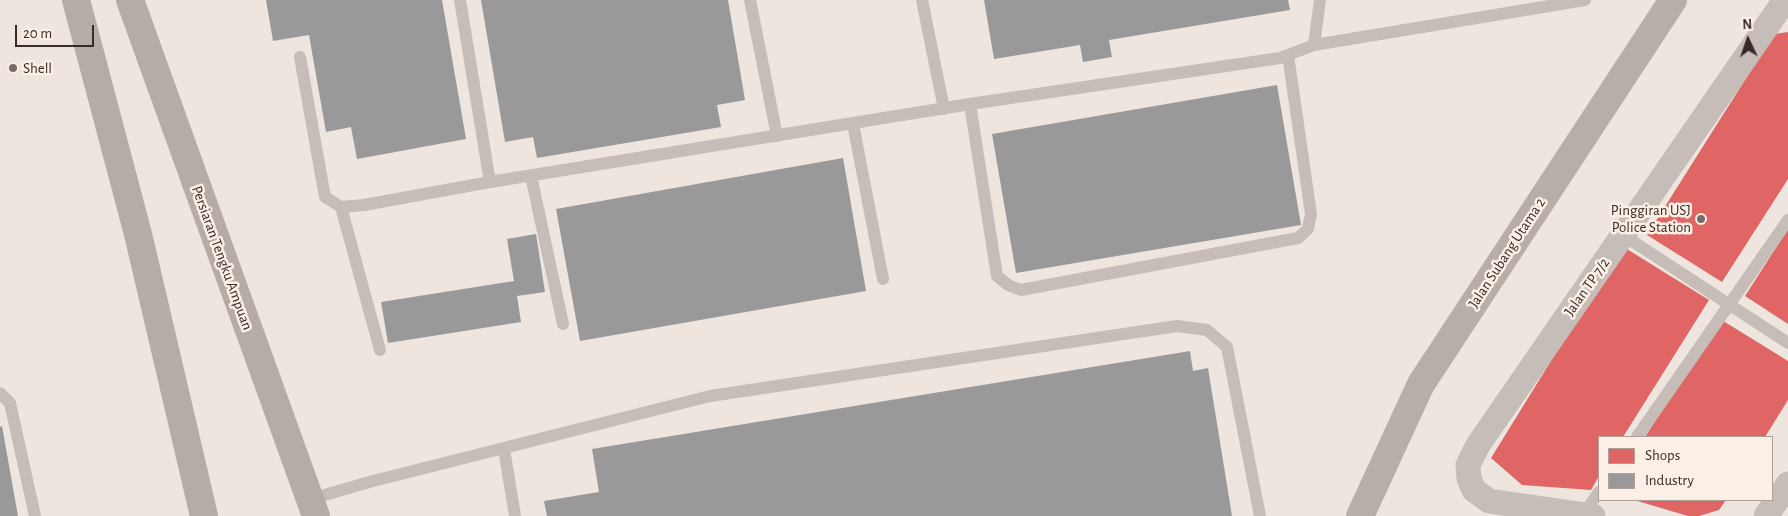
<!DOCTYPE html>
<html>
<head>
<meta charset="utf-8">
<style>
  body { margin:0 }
  #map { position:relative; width:1788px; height:516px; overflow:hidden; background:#eee5df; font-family:"Alegreya Sans",sans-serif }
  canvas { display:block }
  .legend { position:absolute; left:1598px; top:436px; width:175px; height:65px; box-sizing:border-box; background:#fbefe6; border:1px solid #ada099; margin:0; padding:6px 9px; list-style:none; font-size:15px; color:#382a26 }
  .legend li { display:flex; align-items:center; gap:10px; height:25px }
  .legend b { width:25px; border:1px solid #ada099 }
  .north { position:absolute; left:1723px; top:15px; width:50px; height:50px; -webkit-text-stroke:4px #fbefe6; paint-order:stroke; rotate:357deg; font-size:14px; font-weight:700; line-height:20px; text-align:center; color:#382a26 }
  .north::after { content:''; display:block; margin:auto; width:18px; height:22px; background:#382a26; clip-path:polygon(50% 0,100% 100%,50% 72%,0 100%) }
  .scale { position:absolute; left:15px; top:25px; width:79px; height:22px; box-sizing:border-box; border:2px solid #382a26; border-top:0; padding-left:6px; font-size:15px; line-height:18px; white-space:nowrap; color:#382a26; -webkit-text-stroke:4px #fbefe6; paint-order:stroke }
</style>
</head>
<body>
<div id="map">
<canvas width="1788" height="516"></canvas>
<ul class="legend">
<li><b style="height:14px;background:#e06666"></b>Shops</li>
<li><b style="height:14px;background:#999"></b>Industry</li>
</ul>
<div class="north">N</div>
<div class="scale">20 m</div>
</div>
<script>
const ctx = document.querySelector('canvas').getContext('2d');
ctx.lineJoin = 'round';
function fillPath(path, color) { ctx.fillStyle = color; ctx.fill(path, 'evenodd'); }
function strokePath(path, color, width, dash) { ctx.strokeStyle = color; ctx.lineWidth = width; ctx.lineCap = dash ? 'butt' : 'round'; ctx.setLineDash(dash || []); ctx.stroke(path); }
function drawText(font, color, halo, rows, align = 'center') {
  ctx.font = font + ' "Alegreya Sans",sans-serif'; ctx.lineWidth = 5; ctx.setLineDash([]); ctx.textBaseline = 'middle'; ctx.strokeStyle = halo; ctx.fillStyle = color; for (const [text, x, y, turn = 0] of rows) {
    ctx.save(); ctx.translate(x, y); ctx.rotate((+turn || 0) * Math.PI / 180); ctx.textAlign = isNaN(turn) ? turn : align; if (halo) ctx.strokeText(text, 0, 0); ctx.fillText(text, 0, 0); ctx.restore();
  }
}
fillPath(new Path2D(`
  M1788,32V179L1722,282L1647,235L1774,34Z
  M1788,229V324L1745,296Z
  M1622,246L1709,300L1623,437H1599V476L1591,490L1522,485L1491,458Z
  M1720,319L1788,361V400L1765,437H1645Z
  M1634,500H1726L1719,510L1699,516H1688Z`), '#e06666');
fillPath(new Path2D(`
  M266,0H442L466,139L357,159L351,127L326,132L309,35L273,41Z
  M481,0H728L745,100L717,105L721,127L537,158L533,137L505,142Z
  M984,0H1288L1290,10L1109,40L1112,57L1083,62L1080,45L994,59Z
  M1277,85L1301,225L1016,273L992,134Z
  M843,158L866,291L580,341L556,209Z
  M536,234L545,292L517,296L521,322L388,343L381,302L514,281L507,239Z
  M1190,351L1193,371L1208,368L1232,516H547L544,501L599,492L592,449Z
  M2,426L18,516H0V427Z`), '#999');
strokePath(new Path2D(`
  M460,0L490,182
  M750,0L777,136
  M922,0L944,109
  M1314,45L1585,0
  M300,57L325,197L341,207L364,205L490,182L970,104L1280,58L1314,45L1320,0
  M970,104L997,276L1008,285L1021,290L1298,238L1308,229L1311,214L1288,55
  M853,124L883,279
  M531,176L563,324
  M341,207L380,350
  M1623,235L1788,343
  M0,393L10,403L35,516
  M1637,437L1788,220
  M504,449L515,516
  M311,499L373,481L710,396L1177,326L1207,330L1227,347L1260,516
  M1583,515L1599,492`), '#c7bdb8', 12);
strokePath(new Path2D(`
  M1593,516L1489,501L1474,490L1469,479L1468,465L1478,445L1785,0
  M1766,516L1788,484`), '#c7bdb8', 25);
strokePath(new Path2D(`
  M1360,516L1421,384L1673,0`), '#b7ada9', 28);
strokePath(new Path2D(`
  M76,0L138,234L204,516
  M130,0L316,516`), '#b5aca8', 28);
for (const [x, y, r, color] of [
  [13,68,5,"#786b67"],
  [1701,219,5,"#786b67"]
]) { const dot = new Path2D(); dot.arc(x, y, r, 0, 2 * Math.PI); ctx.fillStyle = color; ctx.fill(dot); strokePath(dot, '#fbefe6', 2); }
drawText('15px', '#382a26', '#fbefe6', [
  ["Shell",23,68],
  ["Pinggiran USJ",1691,210,"right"],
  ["Police Station",1691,227,"right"]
], 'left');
drawText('15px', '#382a26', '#fbefe6', [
  ["Jalan Subang Utama 2",1507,253,-57],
  ["Persiaran Tengku Ampuan",222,258,70],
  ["Jalan TP 7/2",1587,287,-55]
]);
</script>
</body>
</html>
